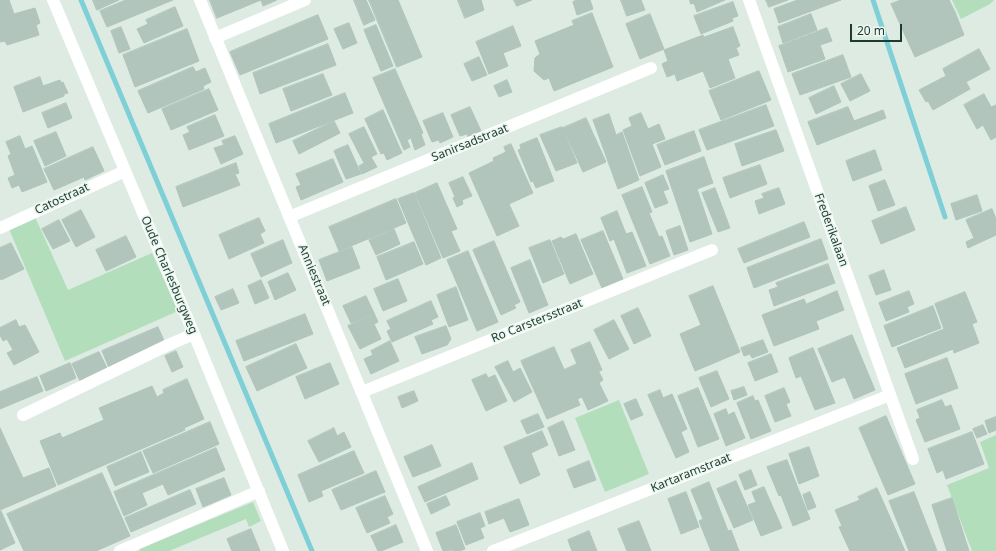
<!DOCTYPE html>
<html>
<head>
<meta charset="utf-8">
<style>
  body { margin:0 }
  #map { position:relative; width:996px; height:551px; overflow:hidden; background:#ddebe3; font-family:"Noto Sans",sans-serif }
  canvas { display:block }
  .scale { position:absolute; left:850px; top:24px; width:52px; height:18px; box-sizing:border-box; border:2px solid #1d3b31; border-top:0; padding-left:5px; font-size:12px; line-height:14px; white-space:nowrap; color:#1d3b31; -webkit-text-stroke:3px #edf7f1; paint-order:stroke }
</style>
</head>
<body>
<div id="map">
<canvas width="996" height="551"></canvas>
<div class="scale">20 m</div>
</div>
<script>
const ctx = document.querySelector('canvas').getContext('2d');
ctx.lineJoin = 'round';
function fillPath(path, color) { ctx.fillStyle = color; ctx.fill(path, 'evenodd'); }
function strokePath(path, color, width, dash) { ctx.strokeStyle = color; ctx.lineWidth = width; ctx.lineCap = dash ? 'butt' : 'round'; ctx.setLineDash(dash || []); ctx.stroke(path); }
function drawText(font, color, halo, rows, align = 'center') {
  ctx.font = font + ' "Noto Sans",sans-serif'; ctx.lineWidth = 3.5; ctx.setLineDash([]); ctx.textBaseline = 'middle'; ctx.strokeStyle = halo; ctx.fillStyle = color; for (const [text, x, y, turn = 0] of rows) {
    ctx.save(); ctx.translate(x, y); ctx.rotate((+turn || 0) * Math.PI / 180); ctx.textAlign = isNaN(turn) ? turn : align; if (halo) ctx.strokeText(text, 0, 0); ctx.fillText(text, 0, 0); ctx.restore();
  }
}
fillPath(new Path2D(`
  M952,0H994L990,4L961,19Z
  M35,217L68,290L152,253L178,311L65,361L9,229Z
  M619,400L649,474L605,492L575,418Z
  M996,435V551H972L947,485L989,468L980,442Z
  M253,502L261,521L249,527L246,519L169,551H140L139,549Z`), '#b3debc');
strokePath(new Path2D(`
  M81,0L312,551
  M873,0L945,217`), '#7ecfd6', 5);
const building = new Path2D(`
  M0,0H9L14,14L35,8L40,23L36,25L39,35L7,45L5,41L0,42Z
  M93,0H119L97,10Z
  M126,0H173L107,27L100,11Z
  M210,0H277L263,6L261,0L217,18Z
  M354,0H366L375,20L364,25Z
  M369,0H398L422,57L397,67Z
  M458,0H481L484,10L465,18Z
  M514,0H532L517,6Z
  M577,0H590L593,9L577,15L573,2Z
  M621,0H641L645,10L627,16Z
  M690,0H725L697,12L694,3L691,4Z
  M766,0H788L769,7Z
  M798,0H841L779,23L774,9Z
  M901,0H949L955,12L905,35L891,4Z
  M733,2L738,16L732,18L733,21L701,34L694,16Z
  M175,7L183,26L144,43L137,29L148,24L146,20Z
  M955,12L964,35L915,57L905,35Z
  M592,13L613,67L554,91L549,78L544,80L534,71L535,58L540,54L535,41L574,25L572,21Z
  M650,14L664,49L640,59L626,24Z
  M811,14L817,30L783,43L778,27Z
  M318,15L328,39L240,75L230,52Z
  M349,23L357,43L343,49L334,29Z
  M376,25L393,66L381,71L364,30Z
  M513,26L521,46L503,53L508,66L489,74L476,42Z
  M121,27L130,49L119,53L111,31Z
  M733,27L740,46L736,48L739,55L728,59L735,78L710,88L703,71L677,81L675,74L667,77L662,64L668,61L664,50L703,35L704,37Z
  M827,28L832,41L820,45L825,59L788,72L779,46Z
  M187,29L199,61L135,87L123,55Z
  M328,44L336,65L260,94L253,73Z
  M979,49L990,69L966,82L970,89L933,110L928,101L926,102L919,90L946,76L943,69Z
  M843,55L851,77L800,95L792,74Z
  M479,57L487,75L472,81L464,64Z
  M193,67L196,72L205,68L211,82L203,86L204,89L148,113L138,91Z
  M395,69L423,133L421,134L425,145L415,150L411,138L407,140L410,147L404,150L373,78Z
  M759,71L771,100L721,120L709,91Z
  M323,74L332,95L291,111L283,89Z
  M861,74L870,91L850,101L841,84Z
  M40,77L43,86L60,80L61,83L63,82L68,93L64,94V96L23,112L14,87Z
  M507,80L512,92L499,97L494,86Z
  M834,86L841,102L816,114L809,98Z
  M209,89L218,110L171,130L162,109Z
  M345,93L353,113L276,143L269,124Z
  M984,94L991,107L996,105V137L991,140L983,125L977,129L964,105Z
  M66,103L72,118L48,128L42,113Z
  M766,105L774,126L707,150L699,130Z
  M470,107L481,131L468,137L467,134L460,136L451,115Z
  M848,107L854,121L883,110L886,118L817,145L808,122Z
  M383,110L402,153L387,160L384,153L381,154L365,119Z
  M443,113L453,137L440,143L439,140L432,142L423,121Z
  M641,113L648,129L659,124L665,139L652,144L661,167L640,176L623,130L632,126L629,118Z
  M609,114L616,135L622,132L639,180L618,189L593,120Z
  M215,115L224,136L189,150L183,135L190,132L187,127Z
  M586,118L606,162L583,172L563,128Z
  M334,121L340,133L299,154L293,141Z
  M364,127L377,154L371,157L377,167L362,174L359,166L364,163L349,134Z
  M562,127L577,163L556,171L540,135Z
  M776,130L784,151L742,166L735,144Z
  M694,131L701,151L665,165L657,145Z
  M56,132L66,156L45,166L34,141Z
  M20,136L25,149L32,146L47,182L22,192L19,185L12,188L8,178L15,175L8,156L11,154L6,142Z
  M235,136L243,154L221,164L214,148L224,145L222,141Z
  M537,138L554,181L536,188L533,181L531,182L518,150L521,149L520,145Z
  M511,144L533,193L509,204L519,226L497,236L469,173L494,161L493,158L506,152L504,147Z
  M348,145L361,174L346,179L334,151Z
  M93,147L104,171L85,180L84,177L54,190L44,169Z
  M875,150L882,170L853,181L846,161Z
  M704,157L713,183L697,189L712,234L690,242L666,171Z
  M333,159L343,182L301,200L296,187L301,185L296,174Z
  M236,163L239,173L235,174L240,185L183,207L176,187Z
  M760,165L767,184L730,198L723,178Z
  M663,175L669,189L663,191L668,203L655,208L645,183Z
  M463,177L472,196L462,200L463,204L457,207L453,198L455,197L449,183Z
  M885,180L895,205L878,211L869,186Z
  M437,183L457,229L451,231L460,251L443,258L415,193Z
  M642,187L652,212L649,213L659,237L662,236L670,256L650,264L622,195Z
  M715,188L730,228L718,232L702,193Z
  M779,188L785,204L759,214L755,201L764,198L762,194Z
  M414,193L441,258L426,265L398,199Z
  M977,195L982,211L956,220L951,204Z
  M396,199L406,223L339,251L329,227Z
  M906,207L915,230L881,244L872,221Z
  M992,209L996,219V235L968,248L966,242L974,238L966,220Z
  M81,210L95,237L76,247L62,220Z
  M617,211L626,234L632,232L646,266L627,273L614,239L610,241L601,218Z
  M259,218L265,231L260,234L264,243L229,259L219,235Z
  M59,220L70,241L53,249L42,229Z
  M804,222L810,237L744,263L738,249Z
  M680,226L688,250L674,255L666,231Z
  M394,229L400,244L376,255L369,240Z
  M603,231L623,279L602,288L581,240Z
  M576,234L593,274L570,284L552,241L561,237L563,239Z
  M126,236L136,257L106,271L96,250Z
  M821,239L828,259L754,288L747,268Z
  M283,240L292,263L261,277L251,254Z
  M550,240L564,274L543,283L529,248Z
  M494,241L520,302L514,305L516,308L501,315L473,250Z
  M414,242L423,264L386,280L377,257Z
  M11,243L24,269L1,280L0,278V248Z
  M352,247L360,268L327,281L319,260Z
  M468,251L498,322L477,331L447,260Z
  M530,260L548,305L529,313L511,268Z
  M828,264L835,283L774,306L769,290L778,287L776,283Z
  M884,270L891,290L876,295L869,276Z
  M288,273L296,290L275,300L268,282Z
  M398,279L407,301L383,311L374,289Z
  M261,280L269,298L255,304L248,286Z
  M713,286L740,352L695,371L680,334L701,325L689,296Z
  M456,287L468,320L449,327L437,295Z
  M233,289L239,303L221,310L215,297Z
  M837,291L844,310L816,321L819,329L774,346L762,315L804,299L806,304Z
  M909,291L914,304L907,307L909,312L886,321L879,303Z
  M965,292L977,322L972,324L979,343L954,353L953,349L905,368L897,348L944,329L935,304Z
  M366,296L374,313L351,323L343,306Z
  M431,301L438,317L431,320L433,324L392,342L387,331L391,329L387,321Z
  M933,306L941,328L892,347L884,326Z
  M638,308L651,336L634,344L621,316Z
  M374,313L378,322L374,324L381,339L360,349L348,326Z
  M305,314L313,334L244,361L236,341Z
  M16,320L19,327L25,325L39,352L14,365L7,353L13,350L7,339L3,341L0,335V328Z
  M614,320L629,349L609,359L594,330Z
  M446,326L451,339L447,345L422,354L415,337Z
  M158,327L166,345L110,370L102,351Z
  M852,335L875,390L854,399L845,377L832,382L818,349Z
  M763,340L768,352L752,358L750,354L744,356L741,348Z
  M390,341L399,361L371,374L364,359L373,355L371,351Z
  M590,342L602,370L583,378L571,350Z
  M296,344L307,368L257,391L246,367Z
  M554,347L580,405L547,419L521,361Z
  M813,348L835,403L815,410L801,376L796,378L789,358Z
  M176,351L183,367L172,372L165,356Z
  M99,352L107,368L80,381L72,364Z
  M771,354L778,372L755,381L748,363Z
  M947,358L958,388L916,404L905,374Z
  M508,361L513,372L520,368L532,392L514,402L495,367Z
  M70,363L76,378L46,391L40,376Z
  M330,363L339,384L305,399L296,377Z
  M577,364L583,378L599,372L603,380L599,383L608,401L588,410L582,397L577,399L564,370Z
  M717,371L729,399L711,407L699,378Z
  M486,374L488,378L495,375L507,401L486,411L472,380Z
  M37,377L43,391L0,409V392Z
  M187,379L204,419L184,428L185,430L58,485L40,441L60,433L62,438L104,420L99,408L152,386L157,397L164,393L163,390Z
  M744,387L747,395L734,400L731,391Z
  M698,388L719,439L698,447L678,396Z
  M784,388L790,402L786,404L791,416L775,422L765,396Z
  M660,390L663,398L672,394L687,429L681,432L689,452L676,458L648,395Z
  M414,391L418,401L402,408L398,397Z
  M753,396L755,401L758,400L771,431L751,439L737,403Z
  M636,399L643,415L631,420L624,404Z
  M942,400L945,407L951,405L960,429L925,442L916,420L920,418L917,410Z
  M726,409L728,415L734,412L745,438L726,446L714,414Z
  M538,414L544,427L527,434L521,421Z
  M886,416L915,484L888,495L859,428Z
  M996,417V430L989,433L985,421Z
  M563,421L575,450L559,456L548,428Z
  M210,422L219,444L153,473L143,451Z
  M983,425L987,434L977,438L973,429Z
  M0,428L23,478L49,468L56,486L0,510Z
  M334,428L337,436L344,432L351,447L319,462L308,441Z
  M542,431L548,445L531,453L540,475L520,484L504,447Z
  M972,432L984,464L946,479L943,470L937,473L928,449Z
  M432,445L441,466L413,477L404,457Z
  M809,447L819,476L799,484L789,454Z
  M216,448L225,470L168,495L163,484L142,493L147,505L124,516L114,492Z
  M354,451L364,473L321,491L323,496L309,502L298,475Z
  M141,452L149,472L115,486L107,467Z
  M787,460L810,519L793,526L781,495L779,496L767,467Z
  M589,461L596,480L574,488L567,470Z
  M472,463L478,479L425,502L418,487Z
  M751,470L757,485L745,490L739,475Z
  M376,471L385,492L341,510L332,490Z
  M102,473L130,536L96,551H24L7,514Z
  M224,478L231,495L203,507L196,489Z
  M736,481L753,520L734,528L717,489Z
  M709,482L728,531L731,530L739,551H711L699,521L703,519L691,490Z
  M764,487L782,528L761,536L748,505L756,502L752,492Z
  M877,488L905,551H850L839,527L842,526L835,510L860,500L858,497Z
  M190,490L196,504L131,532L125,518Z
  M686,492L699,527L681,534L668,499Z
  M810,492L816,507L808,510L803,495Z
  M914,492L937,551H909L889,501Z
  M385,496L393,514L387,517L390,523L367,533L356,508Z
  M446,496L450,505L431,514L427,504Z
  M952,498L969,551H947L932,505Z
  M519,499L529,525L510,532L504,518L489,524L485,512Z
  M1,511L15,543L0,550V512Z
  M480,513L485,526L480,528L484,538L466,545L457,522Z
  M639,521L651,551H627L618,529Z
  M396,525L403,542L381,551H378L371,536Z
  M456,525L465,549L459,551L451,550L443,551L436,533Z
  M251,529L260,551H232L227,539Z
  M589,531L597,551H572L568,540Z`);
fillPath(building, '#b2c5bc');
strokePath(building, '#afc4ba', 1);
strokePath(new Path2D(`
  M53,0L194,334L283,551
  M200,0L427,551
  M749,0L913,459
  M215,38L305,0
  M289,217L651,68
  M0,228L125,171
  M362,392L712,250
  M23,415L168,345L194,334
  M120,551L259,491
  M493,551L890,395`), '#fff', 12);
drawText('12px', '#1d3b31', '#edf7f1', [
  ["Sanirsadstraat",470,143,-22],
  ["Catostraat",62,199,-25],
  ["Frederikalaan",831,230,70],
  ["Oude Charlesburgweg",169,275,67],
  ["Anniestraat",314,275,67],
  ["Ro Carstersstraat",537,321,-22],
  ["Kartaramstraat",691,473,-22]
]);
</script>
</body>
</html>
